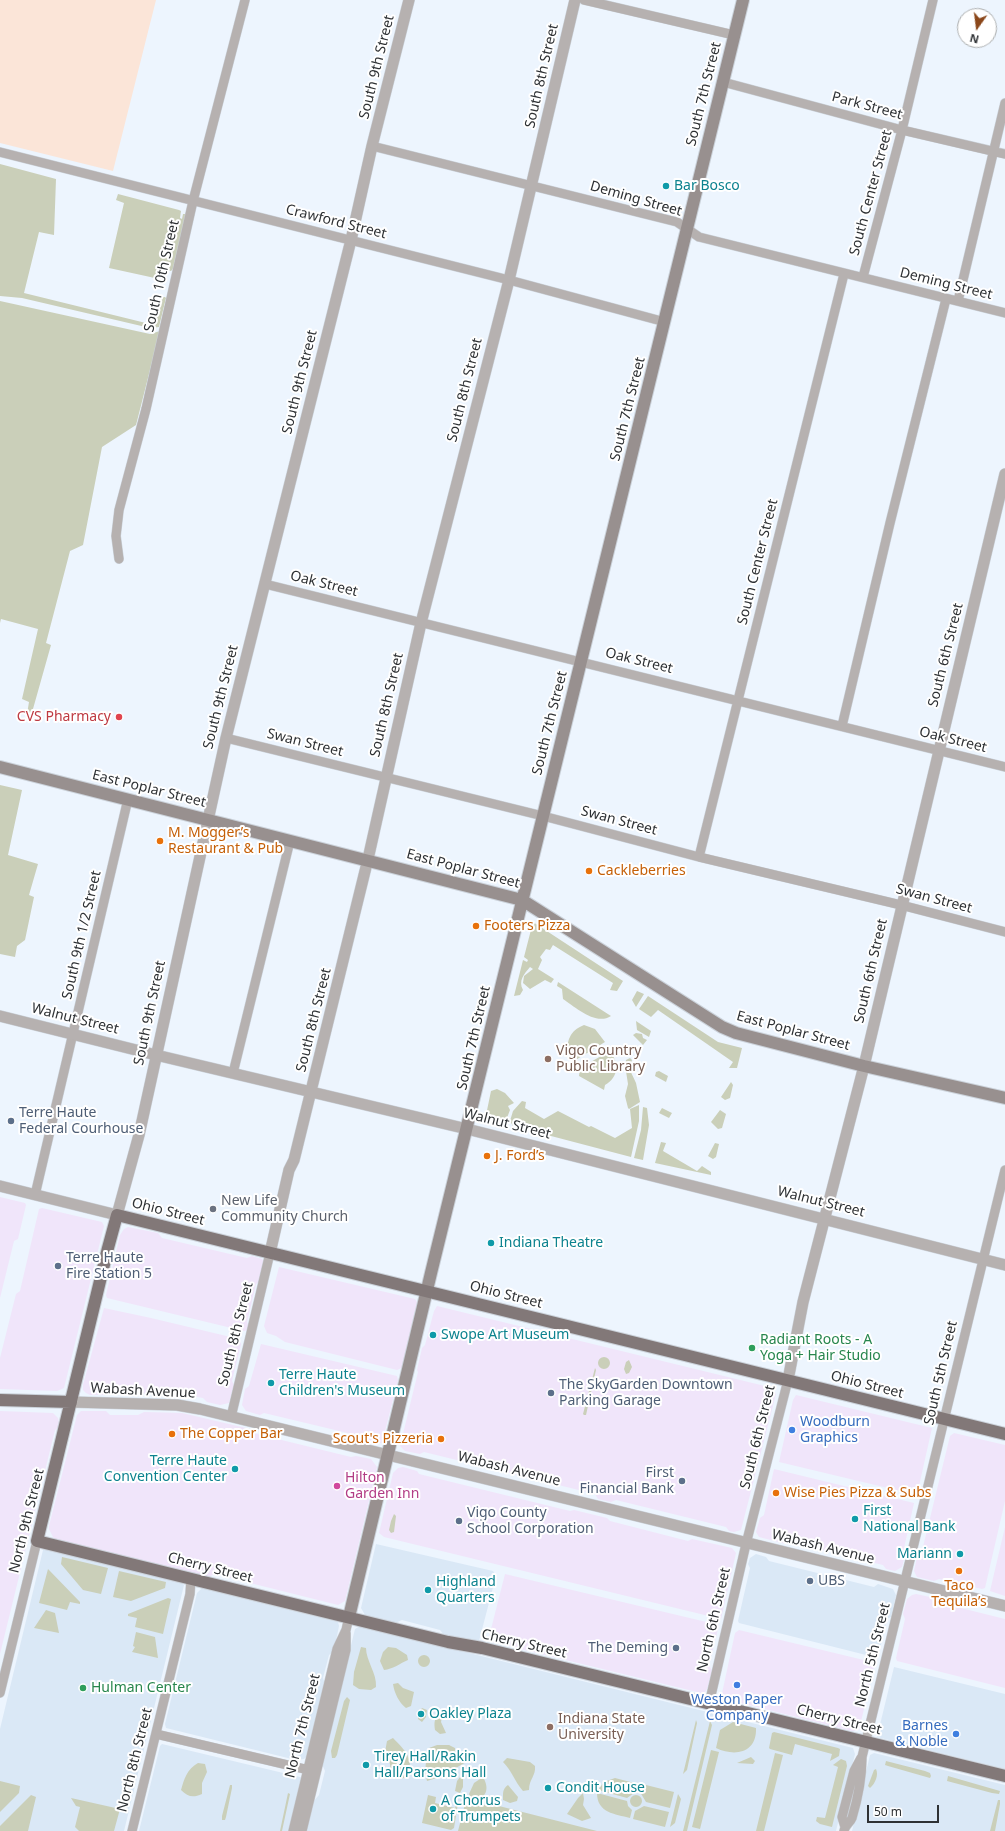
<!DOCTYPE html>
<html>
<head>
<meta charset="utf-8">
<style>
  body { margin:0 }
  #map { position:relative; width:1005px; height:1831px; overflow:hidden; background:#edf5fe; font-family:"Noto Sans",sans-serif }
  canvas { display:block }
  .north { position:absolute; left:957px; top:8px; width:40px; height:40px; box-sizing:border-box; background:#fff; border:1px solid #abadae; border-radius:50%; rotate:194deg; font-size:11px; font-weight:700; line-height:16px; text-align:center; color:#2e3134 }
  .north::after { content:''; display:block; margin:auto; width:14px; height:18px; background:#8b471a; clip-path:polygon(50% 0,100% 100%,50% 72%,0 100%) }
  .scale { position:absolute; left:867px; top:1805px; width:72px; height:18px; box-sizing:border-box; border:2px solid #2e3134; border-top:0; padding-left:5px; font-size:12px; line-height:14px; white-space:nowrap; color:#2e3134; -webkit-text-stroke:3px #fff; paint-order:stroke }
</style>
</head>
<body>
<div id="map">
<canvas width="1005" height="1831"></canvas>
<div class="north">N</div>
<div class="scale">50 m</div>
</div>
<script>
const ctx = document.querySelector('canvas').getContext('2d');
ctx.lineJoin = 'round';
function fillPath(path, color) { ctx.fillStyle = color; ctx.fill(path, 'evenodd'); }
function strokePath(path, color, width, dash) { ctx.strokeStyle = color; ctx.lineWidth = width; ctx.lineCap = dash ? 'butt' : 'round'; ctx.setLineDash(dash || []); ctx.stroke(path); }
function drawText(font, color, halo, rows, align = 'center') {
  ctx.font = font + ' "Noto Sans",sans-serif'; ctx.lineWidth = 4; ctx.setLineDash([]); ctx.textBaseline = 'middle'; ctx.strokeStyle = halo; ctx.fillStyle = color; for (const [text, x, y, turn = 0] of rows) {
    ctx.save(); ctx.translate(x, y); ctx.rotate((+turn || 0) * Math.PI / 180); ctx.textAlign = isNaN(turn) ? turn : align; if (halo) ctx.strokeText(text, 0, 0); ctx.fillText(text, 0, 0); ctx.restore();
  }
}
fillPath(new Path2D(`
  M0,1197L25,1203L26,1205L18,1239L14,1241L0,1298Z
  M42,1208L102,1222L104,1226L64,1388L57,1391L0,1389V1358L16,1294L20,1291L39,1209Z
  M128,1227L158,1233L162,1238L247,1258L252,1256L262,1259L264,1261L260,1281L256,1284L247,1322L249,1327L248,1330L244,1331L107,1298L106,1295L120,1235L124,1229Z
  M279,1267L415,1299L417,1302L408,1341L410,1346L404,1367L397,1370L285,1342L276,1336L267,1333L264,1326Z
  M437,1306L773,1388L776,1394L741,1530L734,1532L729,1531L726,1527L616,1500L611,1502L598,1499L595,1494L424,1452L420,1454L405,1451L400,1446L418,1372L417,1370L422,1348L425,1345L434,1311Z
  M104,1308L151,1318L239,1339L241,1344L232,1381L234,1385L229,1403L220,1405L207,1402L203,1398L181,1394L110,1393L107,1395H90L86,1393L83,1390V1385Z
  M261,1344L397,1376L398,1380L382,1443H375L360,1440L356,1435L264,1413L260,1415L246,1411L242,1405L245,1389L249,1386Z
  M796,1395L932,1428L917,1495L779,1462L793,1400Z
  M0,1411L53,1413L58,1418L60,1427L55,1430L0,1654Z
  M81,1411H106L110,1415H138L144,1412L182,1413L246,1428L249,1432L351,1457L356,1456L371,1459L377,1467L345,1601L338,1605L214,1574L209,1577L54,1539L49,1529V1526L77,1415Z
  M954,1433L1005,1445V1501L985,1588L982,1589L939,1579L934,1581L917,1577L914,1571L918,1553L922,1551L950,1436Z
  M403,1467L417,1471L419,1474L570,1511L574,1510L607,1518L610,1521L688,1541L692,1539L732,1548L736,1553L721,1619L384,1537L379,1533L393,1473L398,1468Z
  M774,1469L914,1503L904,1548L906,1552L902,1567L895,1571L886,1569L883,1565L789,1542L786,1544L759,1537L756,1532L760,1518L764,1515Z
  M1005,1527V1596L990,1591Z
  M505,1574L719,1625L709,1665L712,1671L707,1689L705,1692L701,1693L492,1642L489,1637Z
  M916,1594L930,1597L933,1601L1005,1619V1688L897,1661L896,1658L905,1619L903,1614L907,1599L912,1595Z
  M739,1630L872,1662L874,1667L859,1730L852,1731L721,1698L735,1633Z`), '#f0e5fa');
fillPath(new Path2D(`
  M0,0H156L113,171L0,143Z`), '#fbe5d8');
fillPath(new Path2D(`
  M376,1544L493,1571L496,1576L479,1641L478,1642L445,1636L440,1630L402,1620L395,1623L365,1615L361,1608Z
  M45,1549L181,1582L184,1585L124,1831H0V1729L43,1550Z
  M756,1554L766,1557L769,1561L874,1587L878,1584L893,1589L896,1595L891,1617L887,1619L879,1653L874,1657L739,1623L738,1621L750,1568L748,1564L750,1558Z
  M202,1588L338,1622L339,1626L334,1651L329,1655L323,1678L325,1684L306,1757L304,1759L296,1760L166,1728L165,1724L197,1593Z
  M360,1626L853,1748L855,1754L836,1831H306L312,1803L319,1795L325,1771L322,1764L355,1629Z
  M894,1667L1005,1694V1769L877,1737Z
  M162,1744L300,1777L301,1778L289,1831H139L160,1746Z
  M874,1753L1005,1785V1831H852L870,1755Z`), '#dae8f6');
fillPath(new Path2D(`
  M0,164L56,179L54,235L39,232L24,293L154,325L162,297H165L166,298L159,327L150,328L22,298L0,296Z
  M118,194L179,210L181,211L180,218L182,219L183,214H186L173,269L171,271L166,270L164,280L109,268L124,203L116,200Z
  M0,301L150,334L160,331L136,425L102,447L83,545L70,551L46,643L51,645L31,716L27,714L29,702L22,699L38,629L1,619L0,623Z
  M0,785L22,790L8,855L38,864L29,895L34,897L25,940L17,946L15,957L0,954Z
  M533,922L623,981L617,991L610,990L613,983L553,945L550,950L546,949L540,957L542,960L538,969L554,979L551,983L545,980L530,989L523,983L524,976L533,969L530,967C524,974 518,981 523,990L520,995L514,996L523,960L527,962L528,960L524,957Z
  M558,982L611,1016C596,1026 575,1007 563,999L562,989L557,986Z
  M637,991L644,994L636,1007L632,1000Z
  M648,996L718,1042L742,1048L737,1068H729L733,1062L658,1010L651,1017L639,1009Z
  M636,1021L651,1031L649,1037L637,1030Z
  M584,1025L595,1029L605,1042L574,1061L567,1056C567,1041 569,1031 584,1025Z
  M636,1033L642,1034L643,1038L647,1040L643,1045L633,1035Z
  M610,1051C619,1063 619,1077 605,1085L604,1090L579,1076L580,1068Z
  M630,1058L632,1060L629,1068L636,1083L640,1102L629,1109L628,1108L625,1096L628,1084L625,1065L626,1060Z
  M659,1071L668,1076L666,1082L655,1076L656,1072Z
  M731,1082L733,1085L730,1098L725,1100L721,1097Z
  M497,1089L505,1093L514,1103L508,1106L510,1110L505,1123L502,1124L485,1120L491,1091Z
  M522,1101L526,1102L525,1108L544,1119L558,1111L589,1127L591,1126L615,1138L632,1128L630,1109L639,1105V1121L631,1157L513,1126L510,1121L513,1111Z
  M643,1107L647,1108L649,1125L643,1160L634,1158L641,1130Z
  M662,1108L672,1113L669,1118L659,1113Z
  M720,1110L726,1114L722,1128L718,1129L711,1122Z
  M661,1142L666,1143L663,1151L697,1171L702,1166L711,1172V1175L655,1163Z
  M715,1143L719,1144L716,1157L713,1159L708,1156Z
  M598 1363a6 6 0 1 1 12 0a6 6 0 1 1-12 0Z
  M629,1360L632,1367L629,1373L626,1374L624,1369L626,1362Z
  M595,1368L596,1370L586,1415H584L583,1414Z
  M394,1514L396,1516L394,1532L391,1533L389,1530L391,1521Z
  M62,1557L108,1568L101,1594L83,1590L61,1564Z
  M48,1569L80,1602V1604L70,1602L67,1610L39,1603Z
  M119,1571L166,1582L165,1588L131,1601L113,1597Z
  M168,1598L171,1599L163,1634L135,1627L137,1618L128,1616V1614Z
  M46,1610L55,1613L59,1633L34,1628Z
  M136,1632L155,1637L158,1658L132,1652L135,1647L133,1646Z
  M361,1647L366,1648C366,1661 377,1673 376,1687L371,1690L359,1689L353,1685L354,1672Z
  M388,1647L396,1648L407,1655L408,1660C399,1664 393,1669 384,1670L380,1661L383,1652Z
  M418 1661a6 6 0 1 1 12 0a6 6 0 1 1-12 0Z
  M398,1683L403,1688L414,1692L411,1706L406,1708C399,1703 394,1692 393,1684Z
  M347,1697L350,1700L337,1755L335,1758H332L331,1751L344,1701Z
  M422,1708L427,1710L426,1717L422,1722L418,1719L419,1713Z
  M440,1713L442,1717L441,1722L446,1733L440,1734L435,1730C434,1723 434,1718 440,1713Z
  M696,1720L697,1723L687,1770L683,1774Z
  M710,1721L712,1725L687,1831H683Z
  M733,1722L756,1728C757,1753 735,1757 716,1748L720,1730Z
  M774,1732L838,1748L840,1749L839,1756L830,1761L832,1754L795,1744L792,1755L770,1749L769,1748L772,1733Z
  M393,1738C406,1751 415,1760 407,1778L385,1779C394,1764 390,1766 385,1752L387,1741Z
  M437,1745H449L455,1748V1756L464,1750L468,1754V1761L440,1777L427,1781C424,1770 426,1759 429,1748Z
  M711,1750L719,1752L700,1829L692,1827Z
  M775,1753L783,1755L764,1831H756Z
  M751,1757L755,1761L753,1764L737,1763Z
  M507,1758L530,1762L535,1766C536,1776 529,1779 529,1790L523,1791C515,1782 512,1771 503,1762Z
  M841,1759L846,1761L847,1766L832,1827L820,1824L816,1821L817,1817L825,1818L838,1767L833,1765Z
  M886,1761L925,1771L930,1773L931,1776L930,1778L888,1766L885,1765Z
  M198,1763L205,1764L207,1772L202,1783V1794C193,1798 188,1797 181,1790C184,1779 187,1769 198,1763Z
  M876,1769C879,1775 875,1784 870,1788L868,1786L874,1770Z
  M948,1776L1000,1791L999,1794L992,1793L947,1781Z
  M460,1777L463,1779V1787L460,1793L455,1791L457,1781Z
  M615,1778L638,1784L637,1791L627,1798L598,1790L604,1782Z
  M480,1779H484C490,1790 485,1801 471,1798L469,1794L474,1783Z
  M0,1781L20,1786L19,1793L0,1812Z
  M642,1784L674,1792L670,1808L646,1802L640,1792Z
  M230,1785H232V1788L226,1817L225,1820H222V1816Z
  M508,1785L518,1797L517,1801L510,1803L503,1800C503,1794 502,1789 508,1785Z
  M288,1793L290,1794L282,1831H280Z
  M583,1793L584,1799L583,1805L591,1818L582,1821L567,1814L578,1798Z
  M597,1793L627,1801L628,1806L632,1810L630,1818C615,1814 597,1813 597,1793Z
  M678,1794L681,1799L675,1823L670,1827Z
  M630 1801a6 6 0 1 1 12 0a6 6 0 1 1-12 0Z
  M31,1795L36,1797L28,1831H0V1826Z
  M428,1795L436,1797L435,1803L455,1808L457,1802L458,1803L454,1828L451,1830L422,1823Z
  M71,1798L120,1809L114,1831H79L75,1827L80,1807L76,1806Z
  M998,1800H1000V1804L995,1831H990Z
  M465,1804L499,1806L597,1831H458Z
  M644,1806L669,1812L665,1827L633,1819L635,1811Z`), '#cacfb9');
const minor = new Path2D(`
  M584,0L734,35
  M723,82L902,130L1005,154
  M372,146L677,222L699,237L1005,313
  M0,152L509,280L665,322
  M863,277L902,130L933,0
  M958,301L1005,103
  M119,559L116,536L119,510L146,409L193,201L245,0
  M265,584L1005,767
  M842,726L890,523L946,299
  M226,738L543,816L699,857L901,905L1005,932
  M699,857L844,274
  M233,1073L290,841
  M35,1195L128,799
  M231,1417L270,1253
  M0,1693L37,1541
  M709,1704L746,1544L788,1380
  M156,1734L313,1771
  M845,1827L842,1817L854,1771L861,1758
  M132,1831L190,1594L191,1578
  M293,1831L337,1649L346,1630L349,1617
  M302,1831L346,1650V1633
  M844,1831C845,1825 850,1823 852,1818C858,1798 862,1777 862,1757L1005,1170`);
const tertiary = new Path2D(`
  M0,1016L156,1055L467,1129L1005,1265
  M0,1186L117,1215L139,1135L226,738L351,240L372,146L409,0
  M270,1253L289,1170L294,1160L368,859L421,623L509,280L575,0
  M788,1380L803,1302L864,1066L1005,474
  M71,1402L177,1405L200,1409L1005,1606`);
const secondary = new Path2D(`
  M0,767L522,900L722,1027L736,1033L864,1066L1005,1098
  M349,1617L431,1273L743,0`);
const primary = new Path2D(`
  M0,1400L71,1402
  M1005,1434L117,1215L108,1248L37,1541L448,1642L482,1648L1005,1776`);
strokePath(minor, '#cbd2da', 10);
strokePath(tertiary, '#cbd2da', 12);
strokePath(secondary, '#cbd2da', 14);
strokePath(primary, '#cbd2da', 14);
strokePath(minor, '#b6b1b0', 9);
strokePath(tertiary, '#b6b1b0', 11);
strokePath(secondary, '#98908f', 12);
strokePath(primary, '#827878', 12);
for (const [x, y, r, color] of [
  [666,186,4,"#0f9aa8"],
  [119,717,4,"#e0444e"],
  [160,841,4,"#e8710a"],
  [589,871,4,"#e8710a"],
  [476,926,4,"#e8710a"],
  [548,1059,4,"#8d6e63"],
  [11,1121,4,"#5c6f8a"],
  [487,1156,4,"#e8710a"],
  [213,1209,4,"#6b7280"],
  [491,1243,4,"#0f9aa8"],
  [58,1266,4,"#5c6f8a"],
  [433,1335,4,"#0f9aa8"],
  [752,1348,4,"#2e9e5b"],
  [271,1383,4,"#0f9aa8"],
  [551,1393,4,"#5c6f8a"],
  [792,1430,4,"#3f7fe0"],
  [172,1434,4,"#e8710a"],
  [441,1439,4,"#e8710a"],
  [235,1469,4,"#0f9aa8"],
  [682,1481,4,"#5c6f8a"],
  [337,1486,4,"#d1479c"],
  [776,1493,4,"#e8710a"],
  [855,1519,4,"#0f9aa8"],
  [459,1521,4,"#5c6f8a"],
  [960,1554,4,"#0f9aa8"],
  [959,1571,4,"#e8710a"],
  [810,1581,4,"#5c6f8a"],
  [428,1590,4,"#0f9aa8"],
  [676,1648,4,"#5c6f8a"],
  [737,1685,4,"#3f7fe0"],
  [83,1688,4,"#2e9e5b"],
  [421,1714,4,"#0f9aa8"],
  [550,1727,4,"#8d6e63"],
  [956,1734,4,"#3f7fe0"],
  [366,1765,4,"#0f9aa8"],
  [548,1788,4,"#0f9aa8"],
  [433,1809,4,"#0f9aa8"]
]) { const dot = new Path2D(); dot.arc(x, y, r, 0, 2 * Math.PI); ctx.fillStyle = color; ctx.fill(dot); strokePath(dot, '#fff', 1.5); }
drawText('14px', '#2e3134', '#fff', [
  ["South 9th Street",377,67,-76],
  ["South 8th Street",542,76,-77],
  ["South 7th Street",704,94,-76],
  ["Park Street",867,106,15],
  ["South Center Street",871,193,-75],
  ["Deming Street",636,199,16],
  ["Crawford Street",336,222,14],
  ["South 10th Street",162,276,-77],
  ["Deming Street",946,284,14],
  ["South 9th Street",300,382,-76],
  ["South 8th Street",465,390,-76],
  ["South 7th Street",628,409,-76],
  ["South Center Street",758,562,-76],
  ["Oak Street",324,584,14],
  ["South 6th Street",946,655,-76],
  ["Oak Street",639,661,14],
  ["South 9th Street",221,697,-76],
  ["South 8th Street",387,705,-77],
  ["South 7th Street",550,723,-76],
  ["Oak Street",953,740,14],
  ["Swan Street",305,743,14],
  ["East Poplar Street",149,789,14],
  ["Swan Street",619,821,15],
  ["East Poplar Street",463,869,15],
  ["Swan Street",934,899,15],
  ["South 9th 1/2 Street",82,935,-77],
  ["South 6th Street",871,971,-77],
  ["South 9th Street",150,1013,-78],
  ["Walnut Street",75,1019,14],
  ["South 8th Street",314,1020,-76],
  ["East Poplar Street",793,1031,15],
  ["South 7th Street",474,1038,-77],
  ["Walnut Street",507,1124,14],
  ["Walnut Street",821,1202,14],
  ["Ohio Street",168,1212,14],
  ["Ohio Street",506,1295,14],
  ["South 8th Street",236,1334,-76],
  ["South 5th Street",941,1373,-77],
  ["Ohio Street",867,1385,14],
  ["Wabash Avenue",143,1391,3],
  ["South 6th Street",758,1437,-76],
  ["Wabash Avenue",509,1469,14],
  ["North 9th Street",27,1521,-76],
  ["Wabash Avenue",823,1547,14],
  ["Cherry Street",210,1568,14],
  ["North 6th Street",714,1620,-77],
  ["Cherry Street",524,1644,13],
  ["North 5th Street",873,1655,-76],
  ["Cherry Street",839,1720,14],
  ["North 7th Street",303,1726,-76],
  ["North 8th Street",135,1760,-76]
]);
drawText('14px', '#0d838f', '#fff', [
  ["Bar Bosco",674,186],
  ["Indiana Theatre",499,1243],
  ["Swope Art Museum",441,1335],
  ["Terre Haute",279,1375],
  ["Children's Museum",279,1391],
  ["Terre Haute",227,1461,"right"],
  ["Convention Center",227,1477,"right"],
  ["First",863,1511],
  ["National Bank",863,1527],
  ["Mariann",952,1554,"right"],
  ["Highland",436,1582],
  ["Quarters",436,1598],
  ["Oakley Plaza",429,1714],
  ["Tirey Hall/Rakin",374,1757],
  ["Hall/Parsons Hall",374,1773],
  ["Condit House",556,1788],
  ["A Chorus",441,1801],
  ["of Trumpets",441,1817]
], 'left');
drawText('14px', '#be3a42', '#fff', [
  ["CVS Pharmacy",111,717]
], 'right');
drawText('14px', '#c56008', '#fff', [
  ["M. Mogger’s",168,833],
  ["Restaurant & Pub",168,849],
  ["Cackleberries",597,871],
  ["Footers Pizza",484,926],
  ["J. Ford’s",495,1156],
  ["The Copper Bar",180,1434],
  ["Scout's Pizzeria",433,1439,"right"],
  ["Wise Pies Pizza & Subs",784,1493],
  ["Taco",959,1586,"center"],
  ["Tequila’s",959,1602,"center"]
], 'left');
drawText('14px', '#785e54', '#fff', [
  ["Vigo Country",556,1051],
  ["Public Library",556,1067],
  ["Indiana State",558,1719],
  ["University",558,1735]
], 'left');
drawText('14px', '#4e5e75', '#fff', [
  ["Terre Haute",19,1113],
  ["Federal Courhouse",19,1129],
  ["Terre Haute",66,1258],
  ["Fire Station 5",66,1274],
  ["The SkyGarden Downtown",559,1385],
  ["Parking Garage",559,1401],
  ["First",674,1473,"right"],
  ["Financial Bank",674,1489,"right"],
  ["Vigo County",467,1513],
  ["School Corporation",467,1529],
  ["UBS",818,1581],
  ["The Deming",668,1648,"right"]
], 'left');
drawText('14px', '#5b616d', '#fff', [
  ["New Life",221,1201],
  ["Community Church",221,1217]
], 'left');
drawText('14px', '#27864d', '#fff', [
  ["Radiant Roots - A",760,1340],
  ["Yoga + Hair Studio",760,1356],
  ["Hulman Center",91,1688]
], 'left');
drawText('14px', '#366cbe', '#fff', [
  ["Woodburn",800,1422],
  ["Graphics",800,1438],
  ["Weston Paper",737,1700,"center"],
  ["Company",737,1716,"center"],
  ["Barnes",948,1726,"right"],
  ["& Noble",948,1742,"right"]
], 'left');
drawText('14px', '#b23c85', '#fff', [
  ["Hilton",345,1478],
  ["Garden Inn",345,1494]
], 'left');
</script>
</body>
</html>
